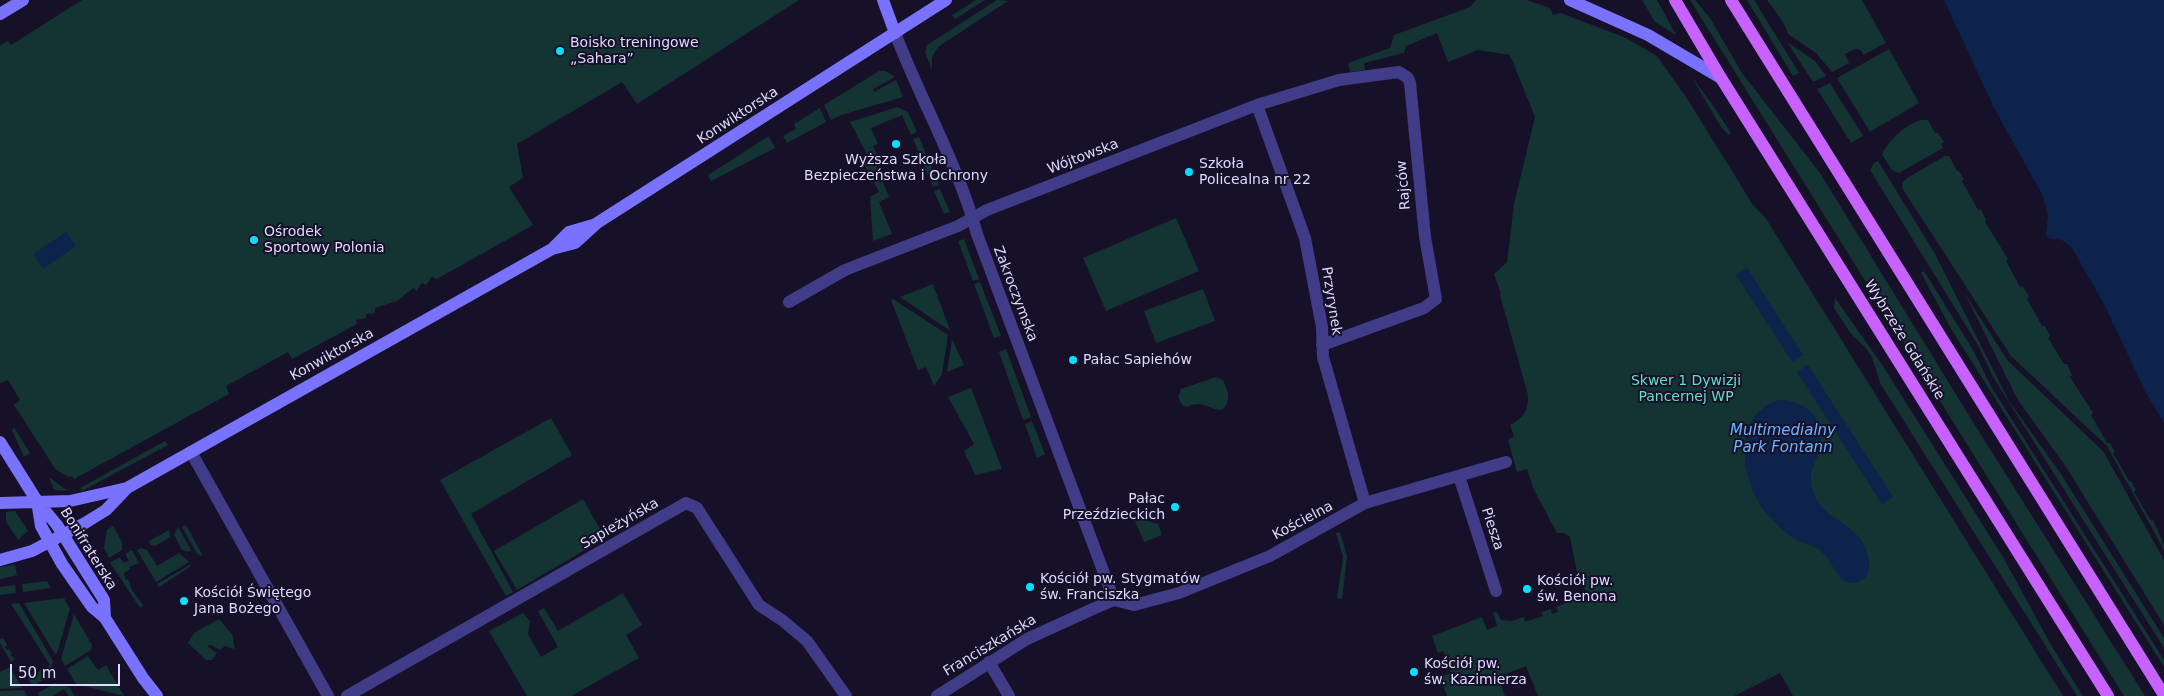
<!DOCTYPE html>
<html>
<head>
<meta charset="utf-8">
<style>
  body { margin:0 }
  #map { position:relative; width:2164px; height:696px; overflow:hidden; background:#161129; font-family:"DejaVu Sans",sans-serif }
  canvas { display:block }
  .scale { position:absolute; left:10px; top:664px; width:110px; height:22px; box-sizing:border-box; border:2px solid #dfdaff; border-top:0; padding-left:6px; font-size:15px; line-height:18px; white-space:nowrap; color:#dfdaff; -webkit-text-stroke:4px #161129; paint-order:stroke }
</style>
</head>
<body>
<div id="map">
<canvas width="2164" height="696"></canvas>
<div class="scale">50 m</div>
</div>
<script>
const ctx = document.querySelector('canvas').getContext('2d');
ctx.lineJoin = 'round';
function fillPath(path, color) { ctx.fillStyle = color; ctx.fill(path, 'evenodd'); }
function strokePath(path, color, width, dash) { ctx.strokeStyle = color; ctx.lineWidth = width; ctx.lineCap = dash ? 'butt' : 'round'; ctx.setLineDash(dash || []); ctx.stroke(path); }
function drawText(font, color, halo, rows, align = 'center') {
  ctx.font = font + ' "DejaVu Sans",sans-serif'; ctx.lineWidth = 4; ctx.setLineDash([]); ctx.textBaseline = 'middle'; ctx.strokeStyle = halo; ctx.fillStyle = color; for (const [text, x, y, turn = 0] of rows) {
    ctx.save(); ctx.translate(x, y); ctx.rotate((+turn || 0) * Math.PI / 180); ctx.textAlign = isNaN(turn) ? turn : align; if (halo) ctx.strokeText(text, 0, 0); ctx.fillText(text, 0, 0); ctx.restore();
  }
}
fillPath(new Path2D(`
  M82,0H799L637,104L622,82L517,144L523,178L509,187L533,225L437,279L432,277L426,285L422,283L416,291L413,288L397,301L375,308V313L366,314V318L356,320L357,324L292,359L288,352L226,386L229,394L74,479L72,476L69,477L56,470L14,405L20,400L8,380L0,383V46L8,41L11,45Z
  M976,0H985L955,19L952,15Z
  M997,0L1008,1L938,47L932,57V70L925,52L927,45Z
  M1476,0H1527L1550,8L1553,15L1561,13L1626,38L1657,56L1688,100L1753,205L1765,217L2063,696H1793L1780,673L1734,696H1538L1526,666L1498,677L1505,696H1447L1440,677L1451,673L1443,651L1438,653L1432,636L1482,617L1487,630L1497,626L1493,612H1497L1501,620L1512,621L1524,617L1525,622L1543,616L1541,612L1551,609L1552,614L1558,612L1556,607L1588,594L1578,578L1570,537L1564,533H1557L1534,490L1527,469L1517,472L1508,440L1514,437L1510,425C1523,418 1529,410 1528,395L1500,295L1501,294L1494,274L1507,262L1514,204L1535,117L1510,55L1478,50L1448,62L1437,33L1406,46L1404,53L1364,63L1365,70L1350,72L1348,63L1390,48L1394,35L1465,9L1471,6Z
  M1642,0H1657L1676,35L1655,22Z
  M1690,0H1695L1710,18L1742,73L1820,173L1968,414L2145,696H2124Z
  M1747,0H1754L1799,73L1793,76Z
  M1767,0H1862L1886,43L1863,55L1861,50L1855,49L1845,54L1849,63L1832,72L1816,53L1788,34C1786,24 1773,9 1767,0Z
  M1787,42L1815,61L1826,76L1813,82Z
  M1889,49L1919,103L1870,132L1837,78Z
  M879,71H886L895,77L873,89L874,92L896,80L903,97L841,115L831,120L824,105Z
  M1691,76L1712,104L1731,133L1729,135L1721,127Z
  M1830,83L1863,136L1851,143L1817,89Z
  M897,107L908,112L917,132L911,135L902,115L871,128L878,144L873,146L877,155L876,165L889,197L879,202L892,234L873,241L870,197L879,192L864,164L870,160L850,122Z
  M820,108L826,122L787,143L783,136L796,129L794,124Z
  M1921,120H1928L1935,133H1938L1944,142L1941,144L1943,148L1899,173L1892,170L1882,154C1889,140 1906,124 1921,120Z
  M769,136L775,148L711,181L708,175Z
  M919,137L939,185L933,187L913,139Z
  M1945,156H1949L1957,171H1959L1964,180L1962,181L1978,210L1981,209L1986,220L1985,222L2008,259L2006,261L2020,287L2023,286L2029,297L2027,299L2042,326H2045L2050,336L2048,338L2064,364H2067L2072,375L2070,377L2093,413L2091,415L2107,443H2110L2115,452L2113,453L2129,481H2131L2136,490L2134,492L2151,521L2153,520L2164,545V550L2107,446L2011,356L1902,188L1903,182L1907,178Z
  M1878,161L1934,252L2009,401L2061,474L2164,638V648L1993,377L1979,347L1870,170L1874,163Z
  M940,189L950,212L944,214L934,191Z
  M1176,218L1199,271L1106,311L1083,258Z
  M964,239L979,279L973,281L958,241Z
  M1924,271L1973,350L1992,388L2164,660V667L1950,327L1921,273Z
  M980,282L1001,336L994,338L974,284Z
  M933,284L950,330H949L900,297Z
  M1203,289L1215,321L1156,343L1144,311Z
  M1965,294L2008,361L2103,451L2164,560V625L2066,467L2018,400Z
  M1835,298L1883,366L2003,557L2051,645L2083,696H2077L1880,383L1872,357L1865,347L1851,334L1834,308Z
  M893,299L948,335L942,374L934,386L926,367L918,370L891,300Z
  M952,339L964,365L947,372Z
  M1006,349L1031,417L1023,420L999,352Z
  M1216,377L1223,380C1228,391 1232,401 1222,410C1209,410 1201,399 1188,407L1182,405L1178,397L1181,389Z
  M971,388L1002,469L975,475L964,451L974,444L948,397Z
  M551,418L572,455L471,514L513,592L506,596L440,480Z
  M1032,421L1045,454L1037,458L1025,424Z
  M14,427L30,453L24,457L12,430Z
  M165,441L168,445L82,491L80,488Z
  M49,477L68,491L54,490Z
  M583,499L605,538L517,590L494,551Z
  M15,511L28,531L18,540L6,522V512Z
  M1141,519L1158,524L1162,535L1144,542L1135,521Z
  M186,525L203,556L197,554L182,527Z
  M113,526L122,542V550L109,558L104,548L107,530Z
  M178,527L191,550L189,552L182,550L174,535Z
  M169,530L170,537L155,546L150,545L149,541Z
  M1340,532L1347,556L1342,599L1337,598L1343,557L1336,533Z
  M141,548L147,550L157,566L179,553L189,562L156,582L137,550Z
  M132,550L139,563L129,567L130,569L124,573L126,580L128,579L132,590L143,605L140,608L111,564V562L120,557L123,563L129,561L125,554Z
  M191,564L190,567L159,587L157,584Z
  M15,565L17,575L0,579V567Z
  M47,581L51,588L23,592L22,584Z
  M15,585L16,593L0,595V587Z
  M623,593L642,625L626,635L639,658L571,696H527L489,631L523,613L530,621L528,634L541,657L558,647L538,611L544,608L558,631Z
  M64,598L70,609L57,653L55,654L24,603Z
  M19,603L53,661L50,675L34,686H32L28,678L50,665L11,604Z
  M74,614L92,645L91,650L65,666L61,659Z
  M219,619L232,634L235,649L225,646L220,650L211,645L207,646L217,653L212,660H206L188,643L194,633Z
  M3,638L7,645L5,647L7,650L9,649L12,653L10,655L16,659L11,662L0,643V639Z
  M88,656L98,670L106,665L124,696L76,684L67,669Z
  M10,667L22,688L0,689V672Z
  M55,683L69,687L75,696H69L64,689L53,696H39L38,693Z
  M24,690L27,696H0V691Z`), '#143333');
fillPath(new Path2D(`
  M1944,0H2164V423L2146,393L2105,306L2072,248L2062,240L2048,238L2046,235L2048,216L2043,196L1995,110Z
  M66,232L76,246L43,269L33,254Z
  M1747,268L1803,355L1792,362L1736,275Z
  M1808,365L1893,497L1882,504L1797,372Z
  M1779,400C1803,400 1825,417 1821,443C1818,462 1805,472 1814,494C1827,526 1866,522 1869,563C1869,570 1868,576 1862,580C1856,584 1851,584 1844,581C1835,574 1832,562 1824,554C1816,546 1807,544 1797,540C1787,535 1778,526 1771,518C1741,488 1728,415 1779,400Z`), '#0d234c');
strokePath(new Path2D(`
  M895,33C921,101 958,164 977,234L1114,600
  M1257,105L1305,238L1322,327L1323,357L1365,503
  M789,302L845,270L958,226L987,210L1257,105L1339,80L1399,72L1408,78L1410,83L1425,237L1436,299L1424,308L1322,345
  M191,452L328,696
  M1459,476L1496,591
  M989,662L1009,696
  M347,696L686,503L697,508L759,605L782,620L807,641L846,696
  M937,696L1027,639L1095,608L1114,600L1134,605L1179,593L1270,556L1365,503L1506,462`), '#413c88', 12);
strokePath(new Path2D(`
  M883,0L895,33
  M1570,0L1648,35L1721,78
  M0,14L23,0
  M552,249L569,232L593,225
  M0,442L37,501L57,525L104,600L105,618
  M37,501L41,526L62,564L92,607L105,618L143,678L157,696
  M0,503L70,501L127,488
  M0,560L32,551L85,523L106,510L127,488L552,249L575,243L597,223L946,0`), '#7872fe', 12);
strokePath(new Path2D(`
  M1675,0L1721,78L2108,696
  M1731,0L2164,695`), '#c762fe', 12);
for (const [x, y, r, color] of [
  [560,51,5,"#08dffd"],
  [896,144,5,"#08dffd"],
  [1189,172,5,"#08dffd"],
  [254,240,5,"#08dffd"],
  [1073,360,5,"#08dffd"],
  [1175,507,5,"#08dffd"],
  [1030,587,5,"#08dffd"],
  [1527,589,5,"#08dffd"],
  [184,601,5,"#08dffd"],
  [1414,672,5,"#08dffd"]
]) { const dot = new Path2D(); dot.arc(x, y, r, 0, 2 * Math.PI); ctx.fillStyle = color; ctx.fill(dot); strokePath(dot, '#161129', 2); }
drawText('14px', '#dfdaff', '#161129', [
  ["Boisko treningowe",570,43],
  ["„Sahara”",570,59],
  ["Wyższa Szkoła",896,160,"center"],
  ["Bezpieczeństwa i Ochrony",896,176,"center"],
  ["Szkoła",1199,164],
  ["Policealna nr 22",1199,180],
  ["Ośrodek",264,232],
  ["Sportowy Polonia",264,248],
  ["Pałac Sapiehów",1083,360],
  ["Pałac",1165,499,"right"],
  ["Przeździeckich",1165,515,"right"],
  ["Kościół pw. Stygmatów",1040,579],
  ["św. Franciszka",1040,595],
  ["Kościół pw.",1537,581],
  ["św. Benona",1537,597],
  ["Kościół Świętego",194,593],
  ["Jana Bożego",194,609],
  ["Kościół pw.",1424,664],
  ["św. Kazimierza",1424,680]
], 'left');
drawText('14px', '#dfdaff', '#161129', [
  ["Konwiktorska",738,116,-33],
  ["Wójtowska",1083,157,-21],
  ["Rajców",1404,185,-95],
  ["Zakroczymska",1015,294,69],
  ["Przyrynek",1331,301,81],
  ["Wybrzeże Gdańskie",1904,340,58],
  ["Konwiktorska",332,355,-29],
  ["Kościelna",1303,521,-28],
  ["Sapieżyńska",620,524,-30],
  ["Piesza",1492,529,72],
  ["Bonifraterska",88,549,58],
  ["Franciszkańska",990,646,-31]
]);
drawText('14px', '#65e0c4', '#161129', [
  ["Skwer 1 Dywizji",1686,381],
  ["Pancernej WP",1686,397]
]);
drawText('italic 15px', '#69b5fe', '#161129', [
  ["Multimedialny",1783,431],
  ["Park Fontann",1783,448]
]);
</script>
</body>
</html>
